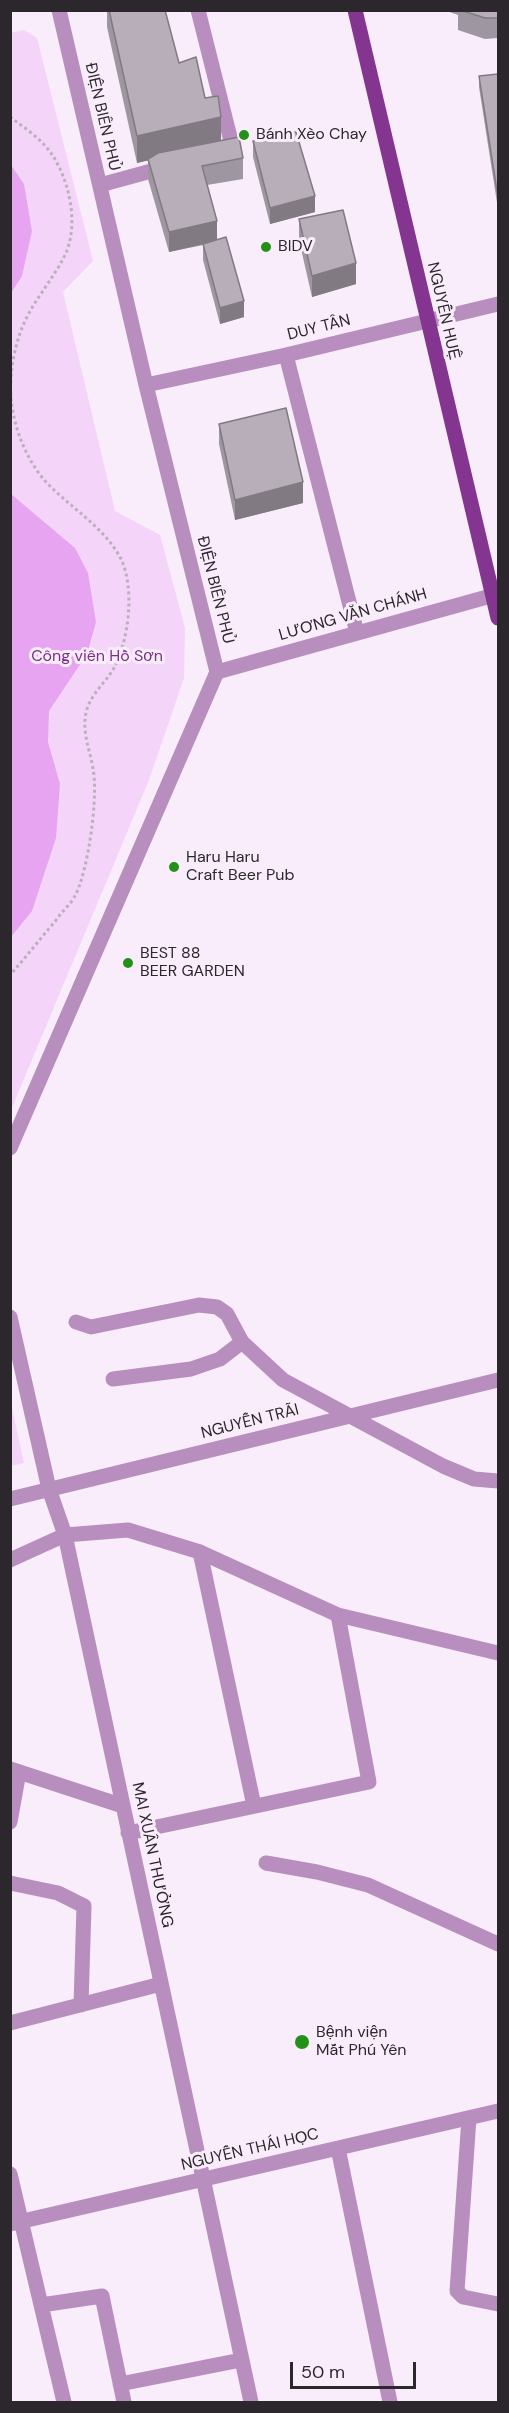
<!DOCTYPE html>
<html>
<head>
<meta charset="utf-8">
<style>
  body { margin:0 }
  #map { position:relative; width:509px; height:2413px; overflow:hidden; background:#f9edfb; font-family:"DM Sans",sans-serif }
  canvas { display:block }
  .frame { position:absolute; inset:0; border:12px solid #2c272c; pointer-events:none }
  .scale { position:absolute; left:290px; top:2362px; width:126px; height:27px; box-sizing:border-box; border:3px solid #2c272c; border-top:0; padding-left:8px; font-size:18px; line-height:21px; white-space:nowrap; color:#2c272c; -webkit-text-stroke:4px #f9edfb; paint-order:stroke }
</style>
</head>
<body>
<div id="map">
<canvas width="509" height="2413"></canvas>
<div class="frame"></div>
<div class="scale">50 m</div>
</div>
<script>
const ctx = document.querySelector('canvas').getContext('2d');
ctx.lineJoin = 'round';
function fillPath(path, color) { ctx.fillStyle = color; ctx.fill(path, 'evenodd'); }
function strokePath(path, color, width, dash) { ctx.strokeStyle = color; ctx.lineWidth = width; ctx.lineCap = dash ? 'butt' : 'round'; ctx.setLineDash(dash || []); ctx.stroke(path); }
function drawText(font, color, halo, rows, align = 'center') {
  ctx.font = font + ' "DM Sans",sans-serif'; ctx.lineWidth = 6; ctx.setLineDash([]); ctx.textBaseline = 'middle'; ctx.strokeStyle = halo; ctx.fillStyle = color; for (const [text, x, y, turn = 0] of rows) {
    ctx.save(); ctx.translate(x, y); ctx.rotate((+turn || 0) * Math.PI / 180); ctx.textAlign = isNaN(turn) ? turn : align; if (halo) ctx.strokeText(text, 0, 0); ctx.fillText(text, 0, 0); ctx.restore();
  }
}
fillPath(new Path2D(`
  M24,30L37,38L93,261L63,292L115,511L160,535L185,628L184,678L149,780L11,1110L10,33Z
  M11,1404L24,1463L11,1466H10Z`), '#f4d5f9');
fillPath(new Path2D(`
  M11,165L24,184L32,231L22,276L11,293Z
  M11,494L75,548L88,573L96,622L87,654L49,711L48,742L60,784L56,838L32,911L11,937Z`), '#e7a5f1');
strokePath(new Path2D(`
  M10,117C25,128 43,140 53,156C70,183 79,225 65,255C55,276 38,295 27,317C15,340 9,373 11,398C14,431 29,467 53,489C77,512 105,529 121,559C135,588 129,640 114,668C106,682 92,693 87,709C80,732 92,753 94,776C97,804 88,871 75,896C71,904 62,911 57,919C41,938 26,957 10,975`), '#bbb1bc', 3, [3, 3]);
strokePath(new Path2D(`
  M198,10L233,149L224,151
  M100,185L166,167
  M286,355L357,633
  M146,385L286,355L498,304
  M217,672L498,594
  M10,1148L217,672L146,385L59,10
  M10,1317L49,1489L65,1535L251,2402
  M76,1322L91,1327L199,1305L217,1307L227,1314L242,1342L283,1380L443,1466L474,1479L498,1481
  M113,1379L191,1369L220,1359L242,1342
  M10,1499L498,1380
  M200,1552L254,1806
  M10,1560L65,1535L128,1530L200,1552L338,1615L369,1782L128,1833
  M338,1615L498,1653
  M10,1769L123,1806
  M10,1822L19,1772
  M266,1863L317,1872L368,1885L498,1944
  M10,1883L58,1893L84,1906L81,2005
  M10,2023L161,1984
  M469,2118L457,2291L463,2297L498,2304
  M338,2148L390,2402
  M10,2174L64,2402
  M10,2224L498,2111
  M41,2305L102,2296L124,2402
  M120,2384L241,2360`), '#b88ebf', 15);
strokePath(new Path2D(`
  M355,10L498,618`), '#833590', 15);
fillPath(new Path2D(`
  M107,10H165L179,63L205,98L221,140L243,158V179L207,185L217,239L244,317L220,324L203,260V245L169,252L148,179V160L137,163L107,27Z
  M444,10H498V38L485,39L458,30V15Z
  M498,74V209L479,87V76Z
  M253,141L315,212L270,224L253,157Z
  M299,219L356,284L312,297L299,240Z
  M219,424L303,503L235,520L219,444Z`), '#9e96a0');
fillPath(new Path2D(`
  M221,117V144L137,163V136Z
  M315,196V212L270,224V208Z
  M217,221V241L169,252V232Z
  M356,263V284L312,297V276Z
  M244,301V317L220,324V308Z
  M303,482V503L235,520V500Z`), '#817a82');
const building = new Path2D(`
  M109,10H165L179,63L196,57L205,98L218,96L221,117L137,136Z
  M460,10H498V18H485Z
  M498,74V197L479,76Z
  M296,132L315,196L270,208L253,141Z
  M239,137L243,158L202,166L217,221L169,232L148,159L158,153Z
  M343,210L356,263L312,276L299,219Z
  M226,237L244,301L220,308L203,244Z
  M286,408L303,482L235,500L219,424Z`);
fillPath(building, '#b8aeba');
strokePath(building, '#817a82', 1.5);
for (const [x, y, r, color] of [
  [244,135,6,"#239018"],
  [266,247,6,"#239018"],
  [174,867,6,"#239018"],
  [128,963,6,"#239018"],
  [302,2042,8,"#239018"]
]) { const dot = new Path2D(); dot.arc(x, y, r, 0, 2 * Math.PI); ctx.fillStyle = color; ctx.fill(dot); strokePath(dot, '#f9edfb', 2); }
drawText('16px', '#2c272c', '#f9edfb', [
  ["ĐIỆN BIÊN PHỦ",102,117,77],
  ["NGUYỄN HUỆ",443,311,77],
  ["DUY TÂN",319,328,-14],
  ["ĐIỆN BIÊN PHỦ",215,590,76],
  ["LƯƠNG VĂN CHÁNH",353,615,-16],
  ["NGUYỄN TRÃI",250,1422,-14],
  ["MAI XUÂN THƯỞNG",152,1855,78],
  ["NGUYỄN THÁI HỌC",250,2150,-13]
]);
drawText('16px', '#2c272c', '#f9edfb', [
  ["Bánh Xèo Chay",256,135],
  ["BIDV",278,247],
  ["Haru Haru",186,858],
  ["Craft Beer Pub",186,876],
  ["BEST 88",140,954],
  ["BEER GARDEN",140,972],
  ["Bệnh viện",316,2033],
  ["Mắt Phú Yên",316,2051]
], 'left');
drawText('16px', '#7b2f88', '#f9edfb', [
  ["Công viên Hồ Sơn",97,657]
]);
</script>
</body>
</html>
